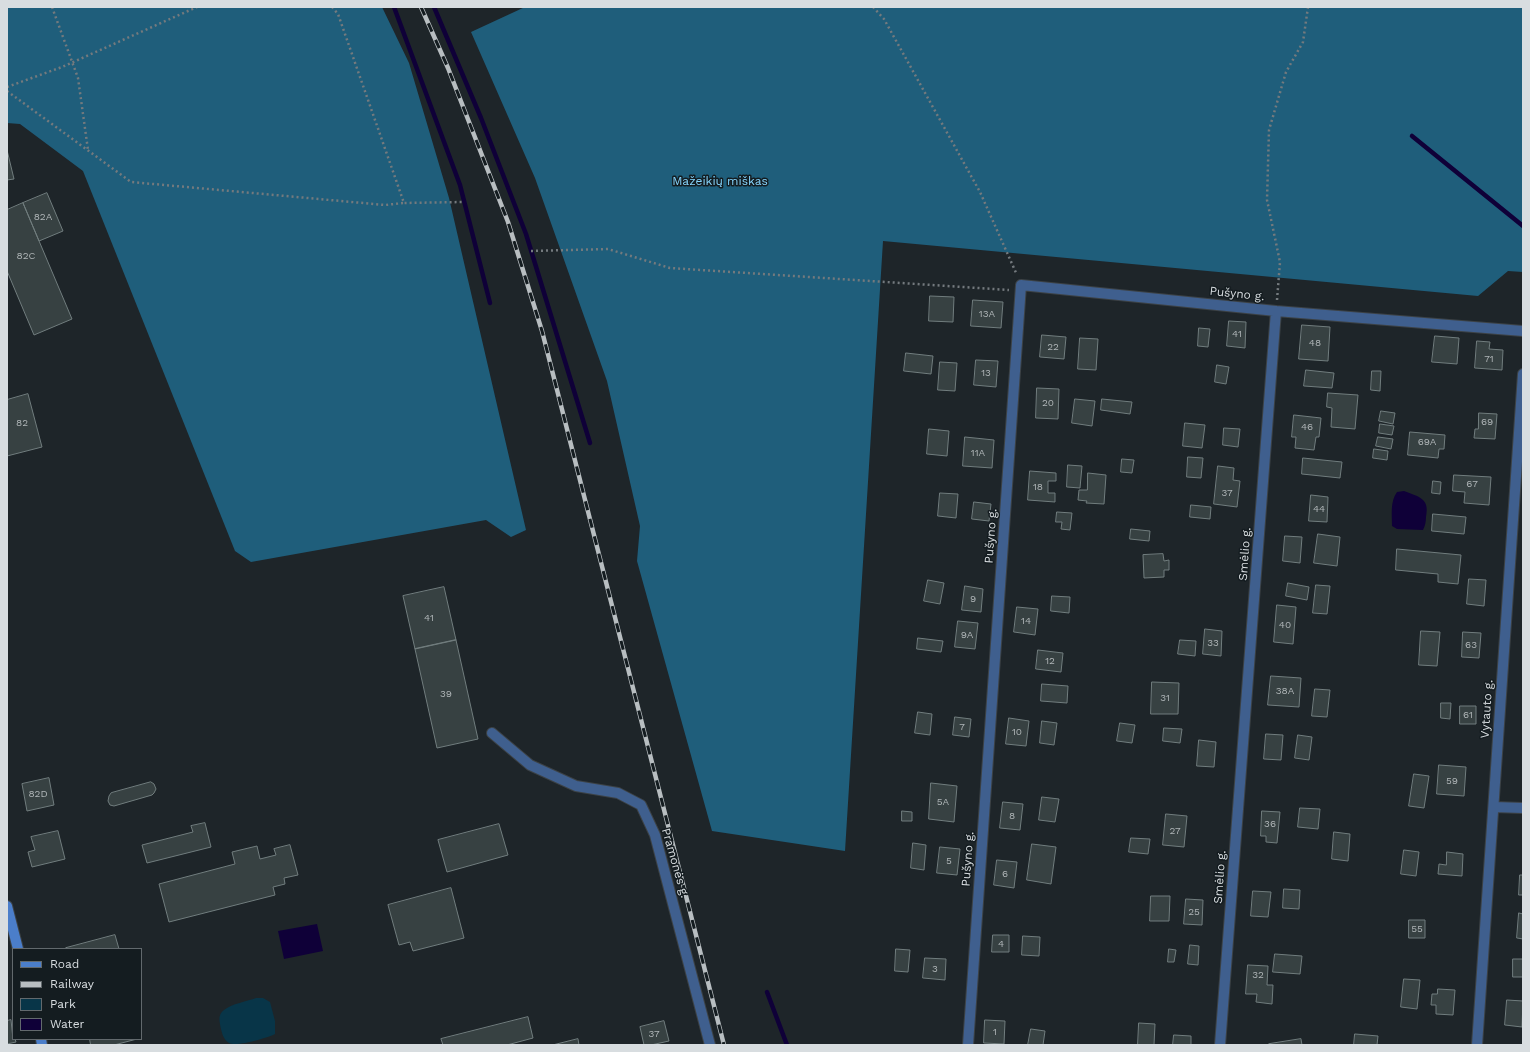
<!DOCTYPE html>
<html>
<head>
<meta charset="utf-8">
<style>
  body { margin:0 }
  #map { position:relative; width:1530px; height:1052px; overflow:hidden; background:#1e2529; font-family:"Work Sans",sans-serif }
  canvas { display:block }
  .frame { position:absolute; inset:0; border:8px solid #d8dde0; pointer-events:none }
  .legend { position:absolute; left:12px; top:948px; width:130px; height:92px; box-sizing:border-box; background:#141c20; border:1px solid #62696d; margin:0; padding:5px 7px; list-style:none; font-size:12px; color:#d8dde0 }
  .legend li { display:flex; align-items:center; gap:8px; height:20px }
  .legend b { width:20px; border:1px solid #62696d }
</style>
</head>
<body>
<div id="map">
<canvas width="1530" height="1052"></canvas>
<div class="frame"></div>
<ul class="legend">
<li><b style="height:5px;background:#4b7eca"></b>Road</li>
<li><b style="height:5px;background:#b8bec1"></b>Railway</li>
<li><b style="height:11px;background:#083548"></b>Park</li>
<li><b style="height:11px;background:#0f0038"></b>Water</li>
</ul>
</div>
<script>
const ctx = document.querySelector('canvas').getContext('2d');
ctx.lineJoin = 'round';
function fillPath(path, color) { ctx.fillStyle = color; ctx.fill(path, 'evenodd'); }
function strokePath(path, color, width, dash) { ctx.strokeStyle = color; ctx.lineWidth = width; ctx.lineCap = dash ? 'butt' : 'round'; ctx.setLineDash(dash || []); ctx.stroke(path); }
function drawText(font, color, halo, rows, align = 'center') {
  ctx.font = font + ' "Work Sans",sans-serif'; ctx.lineWidth = 3; ctx.setLineDash([]); ctx.textBaseline = 'middle'; ctx.strokeStyle = halo; ctx.fillStyle = color; for (const [text, x, y, turn = 0] of rows) {
    ctx.save(); ctx.translate(x, y); ctx.rotate((+turn || 0) * Math.PI / 180); ctx.textAlign = isNaN(turn) ? turn : align; if (halo) ctx.strokeText(text, 0, 0); ctx.fillText(text, 0, 0); ctx.restore();
  }
}
fillPath(new Path2D(`
  M256,998H263L270,1002L275,1021V1034C267,1038 237,1047 229,1043C223,1040 221,1030 220,1024C219,1018 219,1014 224,1010C231,1004 248,1001 256,998Z`), '#083548');
fillPath(new Path2D(`
  M7,7H382L409,63L449,198L526,530L511,537L486,520L251,562L235,551L83,171L20,124L7,123Z
  M525,7H1523V272L1508,271L1478,296L883,241L845,851L712,831L637,561L640,526L607,381L535,178L471,32Z`), '#1f5e7b');
fillPath(new Path2D(`
  M1404,491C1419,497 1430,498 1426,517C1426,522 1425,526 1423,530L1397,529L1392,526C1392,514 1390,502 1397,492Z
  M317,924L323,951L284,959L278,931Z`), '#0f0038');
strokePath(new Path2D(`
  M394,7L460,185L490,303
  M434,7L481,118L526,234L590,443
  M1412,136L1523,226
  M767,992L787,1045`), '#0f0038', 4.5);
const building = new Path2D(`
  M7,150L14,179L7,180Z
  M47,193L63,231L39,241L23,203Z
  M23,203L72,319L34,335L7,271V210Z
  M930,296L954,297L953,322L929,321Z
  M973,300L1003,302L1001,328L971,326Z
  M1229,321L1246,322L1245,348L1227,346Z
  M1302,325L1330,327L1328,361L1299,359Z
  M1199,328L1210,329L1208,347L1198,346Z
  M1042,335L1066,337L1064,359L1040,357Z
  M1435,336L1459,338L1457,364L1432,362Z
  M1080,338L1098,339L1096,370L1078,369Z
  M1477,341L1490,342L1489,349L1503,350L1502,370L1475,368Z
  M906,353L933,356L931,374L904,371Z
  M976,360L998,361L996,387L974,385Z
  M940,362L957,363L955,391L938,390Z
  M1217,365L1229,367L1226,384L1215,382Z
  M1306,370L1334,373L1332,388L1304,386Z
  M1372,371H1381L1380,391L1371,390Z
  M1037,388L1059,389L1058,419L1036,418Z
  M1328,393L1358,395L1355,429L1331,427L1332,408L1327,407Z
  M28,394L42,447L7,456V400Z
  M1075,399L1095,401L1092,426L1072,423Z
  M1102,399L1132,402L1130,414L1101,410Z
  M1381,411L1395,413L1393,424L1379,421Z
  M1479,413L1497,414L1495,439L1474,438L1475,429H1478Z
  M1294,415L1321,418L1319,437H1316L1314,450L1295,448L1296,437H1292Z
  M1185,423L1205,425L1202,448L1183,446Z
  M1380,424L1394,426L1392,435L1379,433Z
  M1224,428L1240,429L1238,447L1223,445Z
  M929,429L949,431L947,456L927,454Z
  M1410,432L1445,435L1444,449H1439L1438,458L1408,455Z
  M965,437L994,440L992,468L963,466Z
  M1378,437L1393,439L1391,449L1376,446Z
  M1374,449L1388,451L1387,460L1373,458Z
  M1188,457L1203,458L1201,478L1187,477Z
  M1303,458L1342,462L1340,478L1302,474Z
  M1122,459L1134,460L1132,473L1121,472Z
  M1068,465L1082,466L1080,488L1067,487Z
  M1218,466L1234,468L1233,480L1240,481L1237,507L1214,504Z
  M1030,471L1056,473V481H1048V493H1055V502L1028,500Z
  M1088,473L1106,475L1104,504L1086,503L1087,501L1078,500L1079,490H1087Z
  M1454,475L1491,477L1489,505L1464,503L1465,492L1453,491Z
  M1433,481L1441,482L1440,494L1432,493Z
  M940,493L958,494L956,518L938,516Z
  M1311,495L1328,497L1327,522L1309,521Z
  M974,502L991,504L989,521L972,519Z
  M1191,505L1211,507L1210,519L1190,517Z
  M1057,512L1072,513L1070,530L1061,529L1062,522H1056Z
  M1433,514L1466,517L1464,534L1432,531Z
  M1131,529L1150,531L1149,541L1130,539Z
  M1318,534L1340,537L1337,566L1314,563Z
  M1285,536L1302,537L1300,563L1283,561Z
  M1397,549L1461,555L1458,584L1438,582V574L1396,570Z
  M1163,554L1164,561L1169,560V570H1164V577L1144,578L1143,555Z
  M1469,579L1486,580L1484,606L1467,604Z
  M928,580L944,583L940,604L924,601Z
  M1288,583L1309,587L1307,600L1286,596Z
  M1316,585L1330,586L1327,614L1313,613Z
  M965,586L983,589L981,612L962,610Z
  M444,587L456,640L415,649L403,596Z
  M1052,596L1070,597L1069,613L1051,611Z
  M1277,605L1296,607L1293,644L1274,642Z
  M1017,607L1038,609L1035,635L1014,632Z
  M958,621L978,623L975,649L955,647Z
  M1205,629L1222,631L1221,656L1203,654Z
  M1421,631L1440,632L1437,666L1419,665Z
  M1463,632L1481,633L1479,658L1462,657Z
  M918,638L943,641L941,652L917,649Z
  M456,640L478,739L437,748L415,649Z
  M1180,640L1196,641L1195,656L1178,654Z
  M1038,650L1063,653L1061,672L1036,669Z
  M1271,676L1301,678L1299,707L1268,705Z
  M1152,682L1179,683L1178,714H1151Z
  M1042,684L1068,686L1067,703L1041,701Z
  M1315,689L1330,690L1327,717L1312,716Z
  M1441,703H1451L1450,719L1441,718Z
  M1460,706H1476V724H1460Z
  M918,712L932,714L930,735L915,733Z
  M955,717L971,719L969,737L953,735Z
  M1009,718L1029,721L1026,746L1006,744Z
  M1042,721L1057,723L1054,745L1040,743Z
  M1120,723L1135,725L1132,743L1117,741Z
  M1164,728L1182,729L1180,743L1163,741Z
  M1266,734L1283,735L1281,760L1264,759Z
  M1298,735L1312,737L1309,760L1295,758Z
  M1199,740L1216,742L1214,767L1197,766Z
  M1439,765L1466,767L1464,796L1437,794Z
  M1414,774L1429,776L1424,808L1409,806Z
  M49,778L54,805L27,811L22,784Z
  M151,782L154,784L156,789L154,793L152,795L114,806L110,805L108,801L109,796L111,793Z
  M931,783L957,786L954,822L929,819Z
  M1042,797L1059,799L1055,822L1039,820Z
  M1003,802L1023,804L1020,830L1000,828Z
  M1300,808L1320,809L1318,829L1298,827Z
  M902,811L912,812V821H902Z
  M1262,811L1280,812L1277,843L1266,842V836H1261Z
  M1166,814L1187,816L1184,847L1163,845Z
  M205,823L211,847L147,863L142,845L193,832L191,826Z
  M499,824L508,855L447,872L438,840Z
  M58,831L65,859L32,867L28,852L35,850L31,837Z
  M1334,832L1350,834L1348,861L1332,859Z
  M1131,838L1150,839L1148,854L1129,852Z
  M913,843L926,845L924,870L911,868Z
  M1032,844L1056,847L1051,884L1027,880Z
  M290,845L298,875L284,878L285,884L273,887L275,895L169,922L159,884L235,864L232,852L257,846L260,859L276,855L274,849Z
  M940,847L960,849L957,875L937,873Z
  M1404,850L1419,852L1416,876L1401,874Z
  M1447,852L1463,854L1462,876L1438,874L1439,864L1446,865Z
  M997,860L1017,862L1014,888L994,885Z
  M1520,875H1523V895H1519Z
  M451,888L464,938L413,951L410,942L399,945L388,905Z
  M1284,889L1300,890L1299,909L1283,908Z
  M1253,891L1271,892L1268,917L1251,916Z
  M1151,896H1170L1169,921H1150Z
  M1186,899L1203,900L1202,925L1184,924Z
  M1519,913L1523,914V939L1517,938Z
  M1409,920H1425V938H1409Z
  M115,935L119,949H67L66,948Z
  M993,935H1009V952H992Z
  M1023,936L1040,937L1039,956L1022,955Z
  M1190,945L1199,946L1198,965L1188,964Z
  M896,949L910,950L908,972L895,971Z
  M1169,949L1176,950L1174,962H1168Z
  M1275,954L1302,956L1300,974L1273,972Z
  M925,958L946,959L945,980L923,978Z
  M1513,959H1523V977H1513Z
  M1248,965L1268,966L1267,985H1273L1272,1004L1256,1002L1257,994H1246Z
  M1404,979L1420,980L1417,1009L1401,1007Z
  M1438,989L1455,990L1453,1015L1436,1014V1005H1431L1432,994H1437Z
  M1507,1000L1523,1001L1522,1027L1505,1025Z
  M528,1017L533,1038L507,1045H443L441,1039Z
  M11,1020L13,1039H15L16,1042L7,1044V1021Z
  M985,1020L1005,1021L1004,1044L984,1043Z
  M664,1021L669,1041L651,1045H644L640,1027Z
  M1139,1023L1155,1024L1154,1045H1138Z
  M1031,1029L1045,1031L1043,1045H1028Z
  M1355,1034L1378,1036L1377,1045H1354Z
  M1174,1035L1191,1036V1045H1173Z
  M90,1039H137L114,1045H91Z
  M578,1039L579,1045H553Z
  M1301,1039L1302,1045H1270L1269,1044Z`);
fillPath(building, '#374142');
strokePath(building, '#717d7e', 1);
const minor = new Path2D(`
  M492,733L530,765L576,786L618,793L641,805L655,835L710,1045
  M1494,807L1523,808
  M968,1045L1021,285L1276,311
  M1220,1045L1276,311L1523,331
  M1477,1045L1523,374`);
const secondary = new Path2D(`
  M7,906L18,949
  M41,1039L42,1045`);
strokePath(minor, '#3c4246', 12);
strokePath(secondary, '#3c4246', 12);
strokePath(new Path2D(`
  M52,7L78,78L88,150
  M332,7L338,14L404,203L464,202
  M873,7L884,19L980,192L1017,275
  M7,87L62,67L197,7
  M7,91L131,182L385,205L404,203
  M531,251L608,249L670,268L1009,290
  M1277,300L1280,262L1267,200L1269,130L1286,72L1303,42L1308,7`), '#747a7e', 2.5, [2, 3]);
strokePath(minor, '#3f5f8e', 10);
strokePath(secondary, '#4b7eca', 10);
const rail = new Path2D(`
  M421,7L448,68L508,222L542,331L724,1045`);
strokePath(rail, '#b8bec1', 4.5);
strokePath(rail, '#141c20', 3, [9]);
drawText('10px', '#b0b6b8', null, [
  ["82A",43,217],
  ["82C",26,256],
  ["13A",987,314],
  ["41",1237,334],
  ["48",1315,343],
  ["22",1053,347],
  ["71",1489,359],
  ["13",986,373],
  ["20",1048,403],
  ["69",1487,422],
  ["82",22,423],
  ["46",1307,427],
  ["69A",1427,442],
  ["11A",978,453],
  ["67",1472,484],
  ["18",1038,487],
  ["37",1227,493],
  ["44",1319,509],
  ["9",973,599],
  ["41",429,618],
  ["14",1026,621],
  ["40",1285,625],
  ["9A",967,635],
  ["33",1213,643],
  ["63",1471,645],
  ["12",1050,661],
  ["38A",1285,691],
  ["39",446,694],
  ["31",1165,698],
  ["61",1468,715],
  ["7",962,727],
  ["10",1017,732],
  ["59",1452,781],
  ["82D",38,794],
  ["5A",943,802],
  ["8",1012,816],
  ["36",1270,824],
  ["27",1175,831],
  ["5",949,861],
  ["6",1005,874],
  ["25",1194,912],
  ["55",1417,929],
  ["4",1001,944],
  ["3",935,969],
  ["32",1258,975],
  ["1",995,1032],
  ["37",654,1034]
]);
drawText('12px', '#86d5fd', '#141c20', [
  ["Mažeikių miškas",720,181]
]);
drawText('12px', '#d8dde0', '#141c20', [
  ["Pušyno g.",1237,294,6],
  ["Pušyno g.",991,536,-86],
  ["Smėlio g.",1245,554,-86],
  ["Vytauto g.",1487,709,-86],
  ["Pušyno g.",968,859,-86],
  ["Pramonės g.",675,863,74],
  ["Smėlio g.",1220,877,-86]
]);
</script>
</body>
</html>
